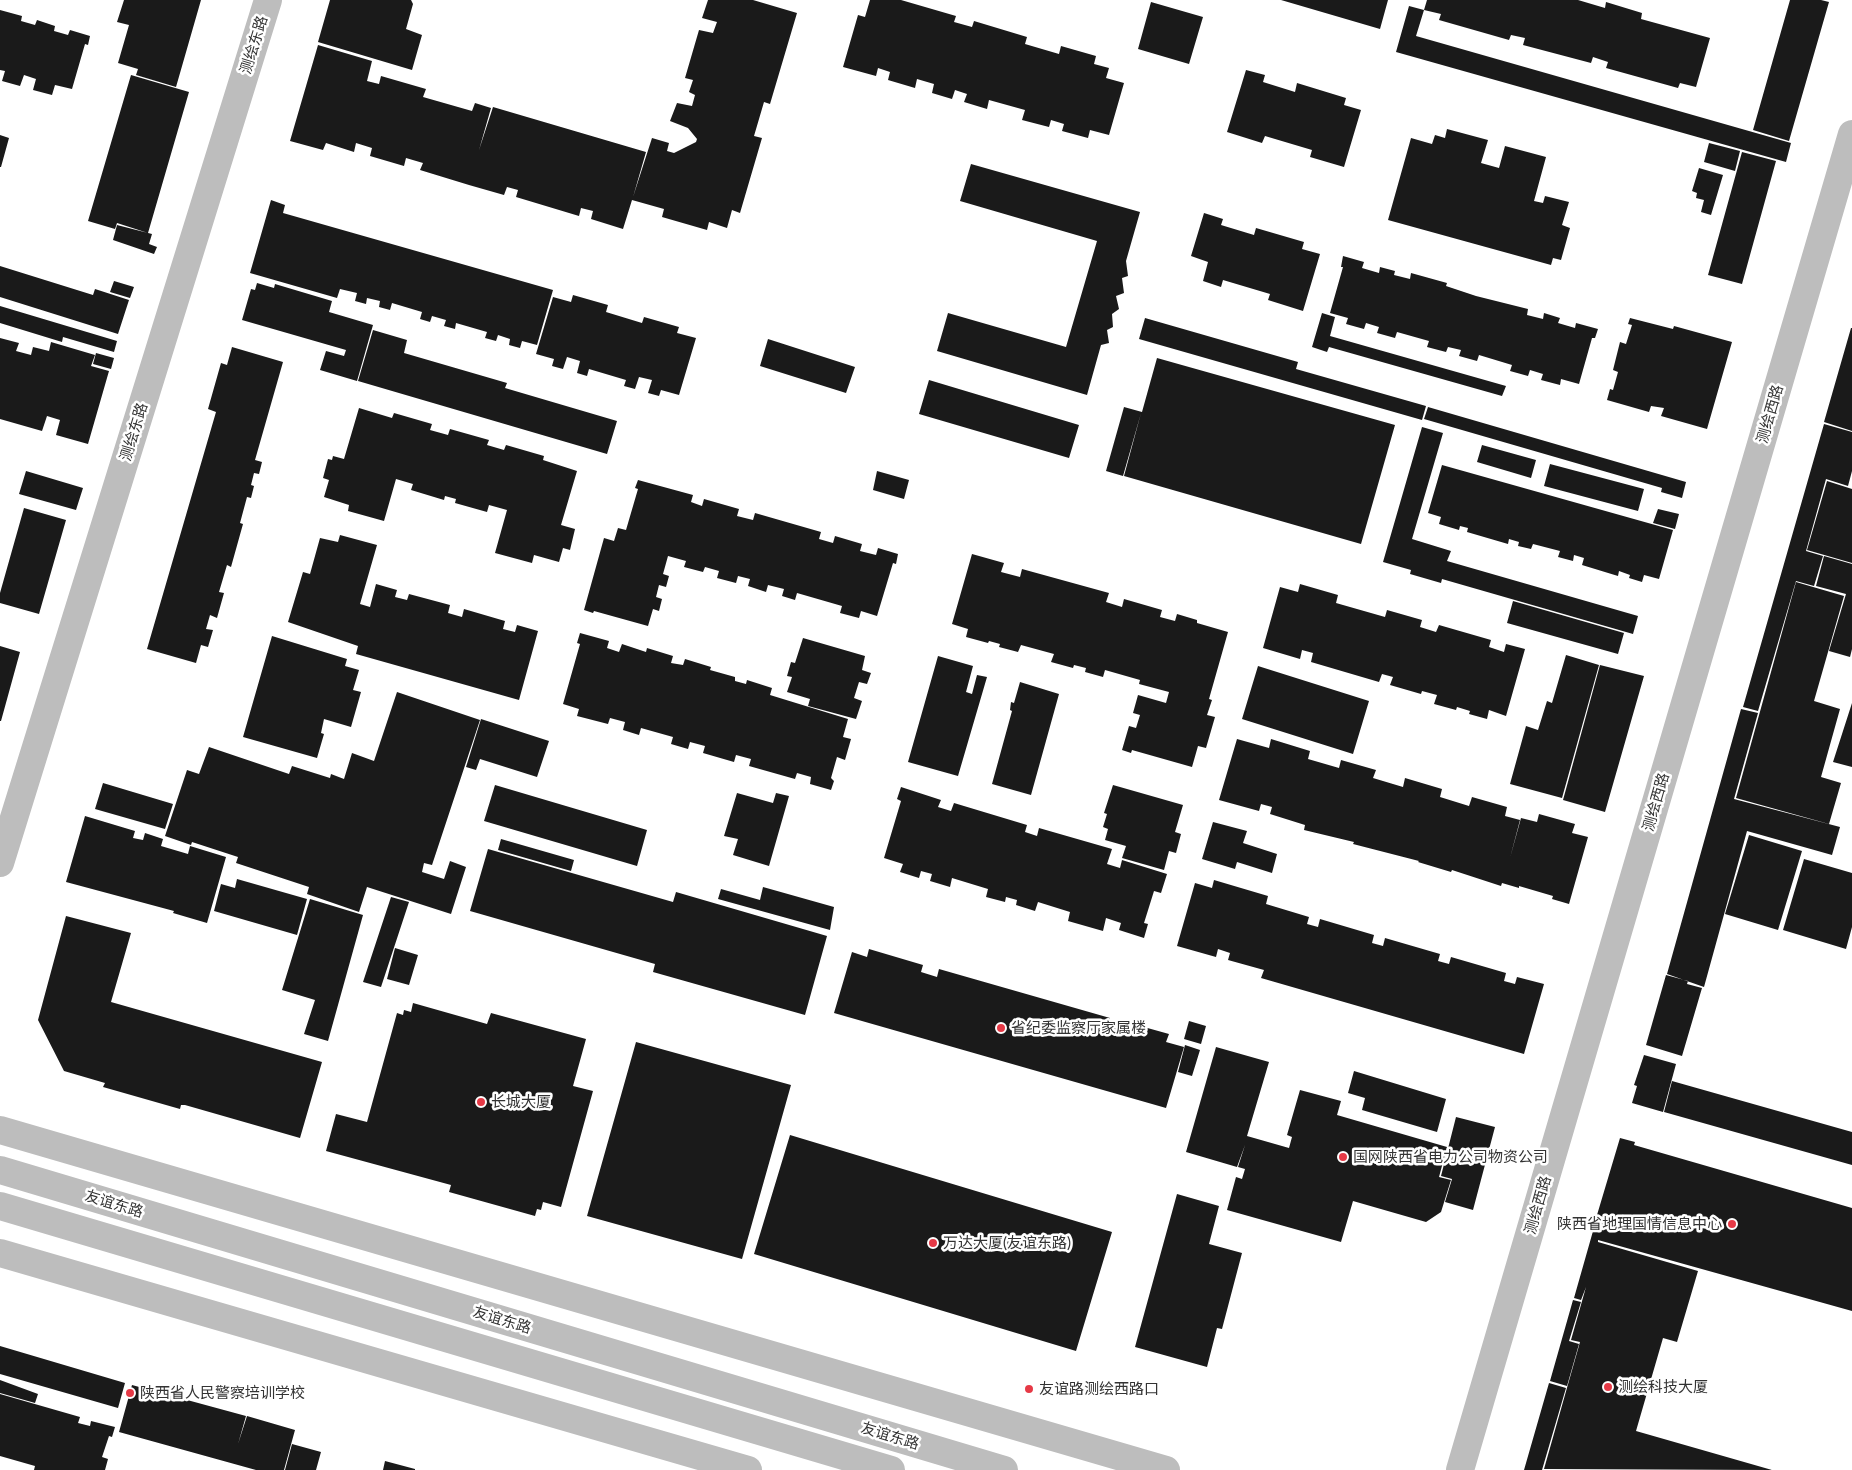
<!DOCTYPE html>
<html>
<head>
<meta charset="utf-8">
<style>
  body { margin:0 }
  canvas { display:block; background:#fff }
</style>
</head>
<body>
<canvas width="1852" height="1470"></canvas>
<script>
const ctx = document.querySelector('canvas').getContext('2d');
ctx.lineJoin = 'round';
function fillPath(path, color) { ctx.fillStyle = color; ctx.fill(path, 'evenodd'); }
function strokePath(path, color, width, dash) { ctx.strokeStyle = color; ctx.lineWidth = width; ctx.lineCap = dash ? 'butt' : 'round'; ctx.setLineDash(dash || []); ctx.stroke(path); }
function drawText(font, color, halo, rows, align = 'center') {
  ctx.font = font + ' Lato,"Noto Sans SC",sans-serif'; ctx.lineWidth = 5; ctx.setLineDash([]); ctx.textBaseline = 'middle'; ctx.strokeStyle = halo; ctx.fillStyle = color; for (const [text, x, y, turn = 0] of rows) {
    ctx.save(); ctx.translate(x, y); ctx.rotate((+turn || 0) * Math.PI / 180); ctx.textAlign = isNaN(turn) ? turn : align; if (halo) ctx.strokeText(text, 0, 0); ctx.fillText(text, 0, 0); ctx.restore();
  }
}
fillPath(new Path2D(`
  M124,0H201L176,87L136,75L138,69L118,63L129,25L117,22Z
  M330,0H411L413,4L406,29L422,35L412,70L318,42Z
  M708,0H753L797,13L770,104L764,102L754,136L762,138L740,213L732,210L727,228L709,222L707,230L662,217L664,209L632,200L623,229L591,219L593,211L581,208L579,216L516,197L518,190L507,187L504,195L469,185L420,170L423,163L406,158L404,166L370,156L372,148L356,143L354,152L326,143L323,150L290,141L318,45L372,61L367,81L379,84L381,76L426,89L423,97L472,111L475,103L491,108L479,150L493,107L646,152L633,197L652,138L669,143L667,151L674,153L696,142L697,139L688,128L670,121L677,103L692,106L695,95L689,92L693,80L685,78L699,30L713,33L717,22L702,18Z
  M870,0H901L956,16L954,22L972,27L974,21L1027,37L1025,44L1059,54L1061,46L1096,56L1094,64L1109,68L1106,78L1124,83L1109,135L1090,130L1088,138L1062,131L1064,124L1051,120L1049,127L1022,120L1025,110L989,100L987,109L964,102L967,94L955,90L952,99L932,93L934,84L917,79L915,88L888,80L890,72L878,68L876,76L843,67L858,15L865,17Z
  M1281,0H1388L1380,29Z
  M1427,0H1578L1605,8L1606,2L1642,13L1641,19L1710,38L1696,87L1680,83L1678,88L1606,68L1608,62L1593,57L1591,63L1523,45L1525,38L1511,35L1509,40L1439,20L1441,14L1424,10Z
  M1790,0H1821L1829,2L1789,141L1753,130Z
  M1151,2L1203,17L1189,64L1138,49Z
  M1409,6L1424,10L1416,36L1791,143L1786,162L1396,52Z
  M0,10L22,16L21,21L35,25L37,20L55,26L54,31L68,35L70,30L90,36L88,45L85,44L72,89L55,85L52,95L33,90L36,79L24,75L20,86L2,81L5,71L0,70Z
  M1246,70L1265,75L1263,82L1295,92L1297,83L1346,98L1344,105L1361,110L1344,167L1310,157L1312,150L1265,136L1262,143L1227,132Z
  M131,75L189,92L148,233L117,223L115,229L88,221Z
  M1447,129L1488,140L1481,163L1499,168L1505,146L1546,157L1534,201L1543,203L1545,196L1569,202L1562,225L1570,228L1561,260L1553,258L1551,265L1388,220L1411,138L1432,144L1435,135L1445,138Z
  M0,135L9,138L1,167H0Z
  M1709,143L1740,151L1735,171L1704,162Z
  M1742,152L1776,161L1742,284L1708,275Z
  M971,164L1140,212L1126,261L1128,276L1122,278L1124,293L1116,296L1119,309L1112,314L1113,327L1107,330L1109,343L1101,345L1087,395L937,351L948,313L1066,347L1097,241L960,201Z
  M1699,168L1723,175L1711,215L1701,212L1704,200L1696,198L1697,193L1692,191Z
  M271,200L285,205L283,213L553,290L537,345L522,341L520,348L509,345L510,339L498,335L496,341L485,338L487,332L456,323L455,329L444,326L446,320L432,316L430,322L420,319L422,312L392,303L390,310L379,307L380,301L367,298L366,304L355,301L357,293L340,289L337,298L250,273Z
  M1204,213L1223,219L1221,225L1254,235L1256,228L1304,242L1302,249L1320,254L1303,311L1268,300L1270,294L1223,280L1221,287L1203,281L1208,262L1191,256Z
  M117,225L152,234L149,244L157,247L154,254L113,240Z
  M1343,256L1364,262L1362,268L1379,273L1380,267L1395,271L1394,275L1410,279L1411,273L1447,283L1446,286L1476,296L1528,309L1527,315L1543,319L1544,313L1560,318L1558,323L1575,328L1576,323L1598,329L1595,338H1592L1579,384L1561,379L1560,385L1541,380L1543,374L1530,370L1528,376L1510,371L1512,365L1479,355L1477,361L1459,356L1461,350L1448,347L1446,352L1427,347L1429,341L1397,332L1395,338L1377,333L1379,327L1366,323L1364,329L1346,324L1348,318L1330,313L1343,267H1341Z
  M0,266L93,295L95,289L129,300L118,334L0,297Z
  M114,281L134,287L130,298L110,292Z
  M257,283L274,288L275,284L332,301L329,312L373,325L357,381L320,370L326,351L344,356L346,350L242,320L251,289L255,290Z
  M573,295L608,305L606,312L642,323L644,317L679,327L677,333L696,338L679,395L661,390L659,396L648,393L652,380L639,377L635,389L624,386L626,380L589,369L587,376L577,373L580,361L567,357L563,369L552,366L554,359L536,354L553,297L571,302Z
  M0,306L117,341L114,352L63,337L62,342L0,323Z
  M1322,313L1335,317L1330,336L1506,386L1502,396L1329,347L1327,352L1312,347Z
  M1145,318L1298,362L1296,369L1426,406L1422,420L1139,339Z
  M1630,318L1673,329L1674,326L1732,342L1707,429L1661,416L1664,408L1651,406L1649,412L1607,400L1610,389L1613,390L1618,372L1613,370L1620,342L1626,344L1632,325L1628,324Z
  M1851,328H1852V431L1824,422Z
  M373,330L407,340L404,353L507,383L505,388L617,421L607,454L358,381Z
  M0,338L19,343L16,351L31,355L33,347L49,351L51,342L95,355L91,366L109,371L88,444L56,435L60,420L47,416L42,431L0,419Z
  M768,339L855,367L846,393L760,366Z
  M232,347L283,362L255,460L262,462L259,474L254,473L251,485L254,486L251,498L247,497L240,523L243,524L231,567L227,565L219,592L224,593L217,618L210,615L206,629L213,630L208,647L201,645L196,663L147,649L216,412L208,409L221,363L227,365Z
  M96,353L114,358L111,369L93,364Z
  M1157,358L1395,425L1361,544L1124,476L1141,413L1123,476L1106,471L1124,407L1142,412Z
  M929,380L1079,425L1069,458L919,414Z
  M1428,407L1686,482L1682,498L1661,492L1662,488L1424,419Z
  M359,408L392,418L394,413L432,424L430,430L448,435L450,429L489,440L487,445L504,450L506,445L544,456L543,460L577,471L561,525L575,529L570,550L563,548L559,562L534,555L532,563L495,553L507,510L489,505L487,512L455,503L456,499L445,496L444,500L411,490L413,484L396,479L384,521L348,511L349,505L324,497L329,480L323,478L328,459L332,460L333,456L344,459Z
  M1824,424L1852,432V471L1848,486L1826,479L1806,551L1823,556L1814,586L1796,581L1758,711L1743,707Z
  M1422,427L1443,433L1412,539L1451,551L1447,561L1638,616L1633,634L1442,579L1441,583L1410,574L1411,570L1383,562Z
  M1482,445L1536,460L1531,478L1477,462Z
  M1550,464L1644,489L1638,511L1544,486Z
  M1442,465L1673,530L1659,579L1644,575L1642,582L1629,578L1630,575L1619,571L1618,576L1582,565L1584,558L1574,555L1573,561L1558,557L1560,551L1533,544L1531,549L1518,546L1519,542L1509,539L1508,544L1467,532L1468,528L1460,526L1459,530L1439,524L1441,517L1428,513Z
  M26,471L83,488L76,510L19,494Z
  M877,471L909,480L904,499L873,490Z
  M638,480L693,495L691,502L702,506L704,499L739,509L737,516L753,520L755,513L821,532L819,539L833,543L835,536L862,544L860,551L876,555L878,548L898,554L896,564L893,563L877,616L861,611L859,618L840,613L842,606L797,593L795,600L782,596L784,589L768,585L766,592L748,586L750,579L738,576L736,583L717,578L719,571L705,567L703,572L684,567L686,561L668,556L663,574L669,576L666,587L659,585L656,597L662,599L659,611L653,609L648,626L594,611L593,613L584,610L604,538L614,541L618,528L626,530L638,489L635,488Z
  M1827,481L1852,489V563L1807,550Z
  M24,508L66,520L39,614L0,603V593Z
  M1658,509L1679,514L1675,529L1653,523Z
  M340,535L377,545L360,604L370,607L376,584L397,590L395,597L407,600L409,594L450,605L448,613L462,617L464,609L505,621L503,629L515,632L517,625L538,631L519,700L356,654L358,646L288,622L303,572L310,574L320,538L338,542Z
  M972,554L1004,563L1001,572L1020,577L1022,569L1109,593L1106,602L1122,607L1124,599L1162,610L1160,617L1175,621L1177,614L1197,620V623L1228,632L1209,699L1212,700L1207,715L1215,717L1206,748L1198,746L1192,767L1132,750L1131,753L1122,750L1129,726L1136,728L1140,715L1133,713L1138,695L1166,703L1169,692L1139,684L1140,680L1105,670L1103,677L1085,672L1086,668L1074,665L1073,668L1051,662L1054,654L1021,645L1018,652L999,647L1000,644L989,641L988,643L966,637L968,629L952,624Z
  M1824,556L1852,564V649L1850,657L1829,651L1846,594L1816,586Z
  M1796,582L1844,596L1814,701L1840,709L1821,777L1841,783L1829,824L1736,798Z
  M1300,584L1338,595L1336,603L1385,617L1387,610L1422,620L1420,627L1436,632L1439,625L1491,640L1489,647L1504,652L1506,644L1525,649L1506,716L1489,710L1487,719L1469,714L1470,711L1457,707L1456,710L1434,704L1437,695L1422,691L1421,694L1390,685L1393,677L1382,674L1379,682L1311,662L1313,653L1302,650L1300,659L1263,648L1280,587L1298,592Z
  M1513,601L1624,633L1618,654L1507,623Z
  M580,633L609,641L607,648L619,652L622,644L646,652L647,648L673,656L671,663L683,665L685,659L711,667L710,670L735,677V681L746,684L747,680L772,688L770,695L848,719L843,737L851,739L845,760L837,757L831,778L834,781L831,790L810,784L811,777L797,773L795,779L749,766L751,759L736,755L734,762L703,753L705,746L690,742L688,749L671,744L673,737L641,728L639,735L623,730L625,722L610,718L608,724L577,716L579,709L563,704L580,644L577,643Z
  M272,636L347,659L345,666L359,670L353,690L361,692L351,727L324,719L321,733L324,734L317,758L243,737Z
  M803,638L865,656L862,670L871,673L867,684L859,682L854,698L862,701L856,719L808,706L810,699L787,692L792,677L787,676L791,662L795,663Z
  M0,646L20,652L1,721H0Z
  M1566,655L1599,665L1562,798L1510,784L1526,726L1538,730L1547,701L1552,703Z
  M938,656L973,666L966,692L972,694L977,675L987,677L958,776L908,762Z
  M1600,665L1644,676L1605,812L1563,800Z
  M1258,666L1369,701L1353,754L1242,719Z
  M1020,682L1059,694L1031,795L992,784L1012,711L1010,710L1011,702L1014,703Z
  M397,692L480,720L432,865L424,863L422,872L444,879L450,861L466,867L451,914L367,887L359,912L307,894L309,887L236,863L238,857L192,842L191,845L165,836L187,770L199,774L209,747L289,774L292,766L330,778L331,774L344,779L352,753L374,761Z
  M1852,703V767L1833,762Z
  M1741,709L1758,713L1734,799L1840,827L1832,855L1747,831L1704,987L1667,974Z
  M481,719L549,741L537,777L480,759L476,770L466,767Z
  M1237,739L1269,748L1271,739L1310,751L1308,759L1339,768L1341,760L1376,770L1373,778L1403,787L1405,778L1442,789L1440,797L1469,806L1472,797L1507,807L1505,816L1520,820L1510,858L1521,818L1537,822L1539,814L1575,824L1572,833L1588,837L1569,904L1552,899L1553,896L1519,886V888L1502,883L1501,886L1452,870L1451,872L1418,862L1419,861L1353,844L1354,842L1304,830L1305,825L1270,814L1272,807L1261,804L1259,811L1219,800Z
  M103,783L173,804L165,829L95,809Z
  M495,785L647,830L637,866L484,821Z
  M1113,785L1183,805L1175,832L1181,834L1176,853L1169,851L1164,870L1122,858L1126,846L1105,840L1108,829L1103,827L1107,814L1104,813Z
  M901,787L941,800L938,807L951,811L954,803L1027,825L1025,832L1037,836L1039,828L1112,849L1107,864L1120,868L1122,860L1167,874L1161,893L1154,891L1144,923L1148,924L1144,938L1119,930L1121,923L1106,918L1103,931L1068,921L1070,912L1038,902L1035,911L1016,905L1017,900L1006,897L1005,902L986,897L988,889L952,878L950,887L930,881L932,874L921,871L919,878L900,872L903,864L884,858L901,801L897,799Z
  M737,793L773,803L776,793L789,796L769,866L733,855L738,839L724,836Z
  M85,816L135,831L133,838L143,840L145,833L163,839L161,846L188,854L190,846L226,857L207,923L173,913L174,911L66,882Z
  M1213,822L1247,831L1243,843L1277,854L1272,873L1237,862L1235,869L1202,859Z
  M1749,835L1802,851L1778,930L1725,914Z
  M501,839L574,860L571,871L498,850Z
  M488,849L673,902L676,892L827,936L805,1015L653,972L655,964L470,911Z
  M1804,859L1852,873V927L1846,949L1783,930Z
  M237,879L307,899L297,935L214,911L221,884L235,888Z
  M1214,880L1268,896L1266,904L1309,917L1307,924L1318,927L1320,919L1374,935L1372,943L1383,946L1385,938L1440,954L1438,961L1449,964L1451,957L1506,973L1504,981L1515,984L1517,977L1544,984L1524,1054L1261,978L1264,970L1228,960L1230,953L1218,949L1216,957L1177,946L1195,883L1212,888Z
  M763,887L834,907L830,930L718,899L721,889L760,900Z
  M391,897L409,902L381,987L363,982Z
  M310,899L363,915L328,1041L304,1034L315,1000L282,990Z
  M66,916L131,933L111,1002L322,1062L300,1138L185,1105H181L180,1109L103,1087L105,1083L64,1071L38,1020Z
  M395,948L418,955L409,985L387,979Z
  M869,949L923,965L921,972L937,977L939,969L1110,1018L1107,1026L1124,1030L1126,1022L1169,1034L1166,1042L1184,1047L1166,1108L834,1013L852,952L867,957Z
  M1666,975L1688,981L1687,984L1702,988L1682,1056L1646,1045Z
  M413,1003L487,1024L491,1013L586,1039L573,1086L593,1091L561,1207L543,1202L541,1210L537,1209L535,1216L449,1192L451,1185L326,1151L336,1114L367,1122L397,1013L403,1015L404,1010L411,1012Z
  M1189,1021L1206,1026L1201,1044L1184,1039Z
  M636,1042L791,1085L742,1259L587,1216Z
  M1185,1045L1200,1050L1192,1076L1178,1072Z
  M1216,1047L1269,1062L1247,1136L1289,1148L1292,1137L1287,1135L1300,1090L1341,1101L1337,1115L1447,1147L1439,1177L1451,1180L1441,1212L1426,1222L1353,1201L1341,1242L1227,1210L1236,1177L1242,1179L1245,1169L1238,1167L1245,1145L1237,1167L1186,1152Z
  M1644,1055L1676,1064L1663,1112L1632,1103L1637,1086L1634,1085Z
  M1354,1071L1446,1099L1437,1132L1362,1110L1365,1098L1348,1093Z
  M1672,1081L1852,1132V1165L1664,1112Z
  M1456,1117L1495,1127L1473,1210L1445,1202L1452,1179L1441,1176Z
  M790,1135L1112,1232L1076,1351L754,1254Z
  M1620,1138L1635,1142L1634,1145L1852,1208V1311L1598,1240V1242L1698,1271L1677,1342L1663,1338L1636,1431L1772,1470L1544,1469L1580,1342L1571,1340L1586,1287L1581,1300L1574,1298L1597,1217L1613,1221V1220L1597,1215Z
  M1177,1194L1219,1206L1209,1244L1242,1253L1222,1329L1217,1328L1207,1367L1135,1347Z
  M1573,1300L1581,1302L1569,1341L1579,1344L1567,1386L1550,1381Z
  M0,1346L125,1383L118,1408L0,1374Z
  M0,1380L38,1394L35,1403L0,1393Z
  M1549,1383L1566,1388L1542,1470H1524Z
  M132,1385L246,1416L238,1444L247,1416L295,1430L284,1470H256L119,1432Z
  M0,1394L80,1417L78,1423L90,1426L91,1421L115,1427L112,1437L109,1436L102,1457L108,1459L105,1470H34L35,1466L0,1456Z
  M292,1444L321,1452L316,1470H285Z
  M385,1461L415,1469V1470H383Z`), '#1a1a1a');
strokePath(new Path2D(`
  M0,863L268,0
  M0,1130L1166,1470
  M0,1170L1004,1470
  M0,1206L891,1470
  M0,1253L748,1470
  M1460,1470L1852,134`), '#bdbdbd', 28);
for (const [x, y, r, color] of [
  [1001,1028,5,"#e63946"],
  [481,1102,5,"#e63946"],
  [1343,1157,5,"#e63946"],
  [1732,1224,5,"#e63946"],
  [933,1243,5,"#e63946"],
  [1608,1387,5,"#e63946"],
  [1029,1389,5,"#e63946"],
  [130,1393,5,"#e63946"]
]) { const dot = new Path2D(); dot.arc(x, y, r, 0, 2 * Math.PI); ctx.fillStyle = color; ctx.fill(dot); strokePath(dot, '#fff', 2); }
drawText('15px', '#333', '#fff', [
  ["测绘东路",254,45,-73],
  ["测绘西路",1770,414,-74],
  ["测绘东路",134,432,-73],
  ["测绘西路",1656,802,-74],
  ["友谊东路",114,1204,17],
  ["测绘西路",1538,1205,-74],
  ["友谊东路",502,1320,17],
  ["友谊东路",890,1436,17]
]);
drawText('15px', '#333', '#fff', [
  ["省纪委监察厅家属楼",1011,1028],
  ["长城大厦",491,1102],
  ["国网陕西省电力公司物资公司",1353,1157],
  ["陕西省地理国情信息中心",1722,1224,"right"],
  ["万达大厦(友谊东路)",943,1243],
  ["测绘科技大厦",1618,1387],
  ["友谊路测绘西路口",1039,1389],
  ["陕西省人民警察培训学校",140,1393]
], 'left');
</script>
</body>
</html>
